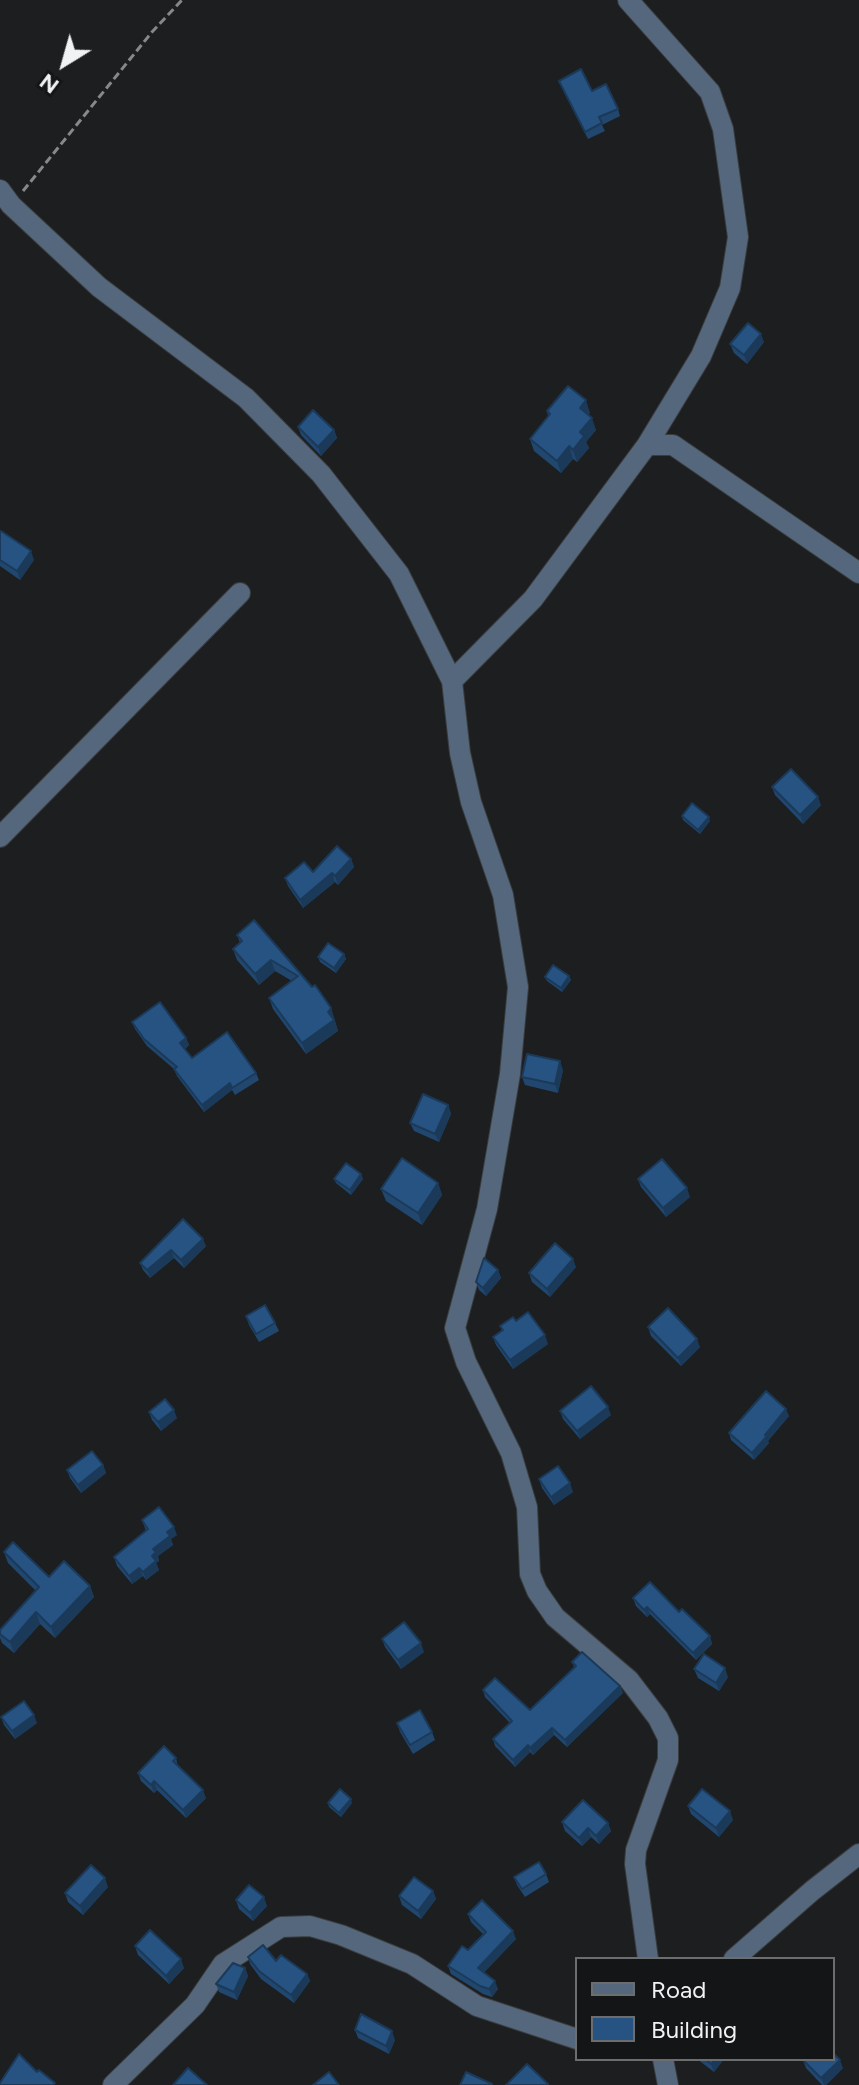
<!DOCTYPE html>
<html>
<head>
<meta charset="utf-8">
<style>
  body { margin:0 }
  #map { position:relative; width:859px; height:2085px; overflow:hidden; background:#1c1e20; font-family:Figtree,sans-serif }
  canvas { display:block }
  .legend { position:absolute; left:575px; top:1957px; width:260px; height:104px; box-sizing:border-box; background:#131516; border:2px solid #6c6d6f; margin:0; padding:10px 14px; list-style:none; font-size:24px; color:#f1f2f4 }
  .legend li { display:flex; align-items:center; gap:16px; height:40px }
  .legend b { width:40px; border:2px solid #6c6d6f }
  .north { position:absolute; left:24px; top:24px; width:80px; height:80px; -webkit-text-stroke:6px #131516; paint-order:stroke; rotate:217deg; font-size:22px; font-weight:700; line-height:32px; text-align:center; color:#f1f2f4 }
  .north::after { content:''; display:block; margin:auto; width:28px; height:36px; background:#f1f2f4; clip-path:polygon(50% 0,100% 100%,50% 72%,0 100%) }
</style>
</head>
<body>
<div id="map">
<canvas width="859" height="2085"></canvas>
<ul class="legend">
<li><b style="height:10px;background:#54677c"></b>Road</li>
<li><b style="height:22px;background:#265381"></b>Building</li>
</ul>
<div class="north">N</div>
</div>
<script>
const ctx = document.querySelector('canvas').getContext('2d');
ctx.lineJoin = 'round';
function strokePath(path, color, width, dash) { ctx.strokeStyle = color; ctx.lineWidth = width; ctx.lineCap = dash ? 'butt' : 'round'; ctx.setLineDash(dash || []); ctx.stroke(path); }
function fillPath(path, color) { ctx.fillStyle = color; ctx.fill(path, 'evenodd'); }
const minor = new Path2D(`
  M628,0L710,92L723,129L738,237L730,288L701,356L647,445
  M0,190L11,205L99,287L246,398L321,474L399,574L452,681L460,753L471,802L503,895L518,987L510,1074L487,1209L455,1328L466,1362L511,1453L527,1507L530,1574L537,1591L555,1617L629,1680L658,1718L668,1738V1760L636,1850L635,1864L648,1959
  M452,681L533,599L647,445H673L859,573
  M0,837L240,593
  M734,1959L813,1890L859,1854
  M663,2059L668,2085
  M113,2085L195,2005L223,1964L281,1927L310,1926L341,1935L412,1964L477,2006L577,2039`);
strokePath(minor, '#3a3c3e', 22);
strokePath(new Path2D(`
  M23,191L152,32L182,0`), '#87888a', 3, [8, 4]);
strokePath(minor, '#54677c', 20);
fillPath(new Path2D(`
  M559,81L592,91L618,109L620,116L602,125L605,131L588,139Z
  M764,342L747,364L734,353L730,344Z
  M547,411L590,413L588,415L596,430L586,442L589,448L577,462L573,459L561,473L534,451L530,439L548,416Z
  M298,427L334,430L337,438L321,456L301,435Z
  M0,533L34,560L20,580L0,566Z
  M772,787L821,805L803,824L775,795Z
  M682,816L710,821L700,834L683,820Z
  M351,859L354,867L338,885L335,882L303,908L288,886L285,878L313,872Z
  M254,920L331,1008L338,1031L306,1054L273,1009L269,998L292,981L275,971L259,985L237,960L233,949L240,943L237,935Z
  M344,954L346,959L336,973L320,962L318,957Z
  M569,976L571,980L562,992L547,981L545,977Z
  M132,1022L186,1038L189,1045L185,1049L192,1058L256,1073L259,1080L235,1095L232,1090L204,1112L177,1076L174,1069L147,1046L135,1029Z
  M563,1070L558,1093L525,1085L522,1077Z
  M448,1105L451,1114L439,1142L414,1131L410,1123Z
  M361,1174L363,1179L351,1195L336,1183L334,1179Z
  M638,1179L690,1197L666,1217L641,1187Z
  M438,1183L442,1195L422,1225L386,1201L381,1189Z
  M183,1219L206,1246L184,1268L174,1258L150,1278L143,1270L140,1263Z
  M576,1267L550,1297L532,1282L529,1273Z
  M498,1270L501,1278L486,1296L479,1290L476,1282Z
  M246,1316L275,1323L279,1331L259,1342L249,1325Z
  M516,1321L548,1344L513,1369L496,1345L493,1337L502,1331L500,1326Z
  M648,1327L700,1347L681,1366L651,1336Z
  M560,1411L611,1415L580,1439L563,1419Z
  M149,1412L177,1418L161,1431L152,1420Z
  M789,1416L768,1441L769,1443L754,1460L731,1440L729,1433Z
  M103,1465L106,1473L81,1493L70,1478L67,1470Z
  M539,1479L573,1492L554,1505L542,1488Z
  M142,1520L177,1535L171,1539L173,1545L158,1556L159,1561L156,1563L159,1570L146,1580L143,1576L132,1584L117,1566L114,1557L146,1531Z
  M4,1552L49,1577L90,1586L94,1597L55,1638L40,1624L14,1653L2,1643L0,1638V1630L36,1591L8,1563Z
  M633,1598L710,1636L712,1644L696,1660L650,1614L647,1617L636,1606Z
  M382,1639L424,1652L401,1669L385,1647Z
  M572,1662L620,1686L623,1693L567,1747L554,1735L533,1755L530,1752L515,1767L495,1746L493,1739L510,1723L485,1697L483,1690L530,1710L574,1667Z
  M694,1669L728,1677L719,1691L698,1678Z
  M1,1717L37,1723L15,1739L4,1725Z
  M397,1723L432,1732L435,1740L413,1754L400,1732Z
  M176,1758L178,1767L206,1798L186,1818L157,1790L154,1793L141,1781L138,1773Z
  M328,1803H352L341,1817L329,1807Z
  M688,1806L733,1820L719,1837L691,1814Z
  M562,1822L608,1823L611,1831L599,1844L591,1837L582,1846L565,1831Z
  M546,1874L549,1882L525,1897L517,1885L514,1877Z
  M108,1887L83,1915L68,1902L65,1893Z
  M433,1891L436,1899L421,1919L402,1905L399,1896Z
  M236,1900L267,1906L253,1921L239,1909Z
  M468,1914L516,1939L484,1972L498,1989L492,1997L483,1994L451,1974L448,1966L468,1950L483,1934L471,1922Z
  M135,1946L184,1968L169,1984L138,1955Z
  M248,1957L276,1961L307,1974L310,1981L294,2003L261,1979L250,1964Z
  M245,1968L248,1976L237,2000L219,1992L216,1984Z
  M355,2030L395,2040L389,2054L358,2038Z
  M697,2059H724L714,2072Z
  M803,2060L843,2068L826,2085H822L806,2068Z`), '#21476f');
fillPath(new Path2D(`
  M761,334L764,342L747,364L744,355Z
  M586,400L590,413L584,420L580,408Z
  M592,418L596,430L586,442L589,448L577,462L573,450L580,432Z
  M334,430L337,438L321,456L318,447Z
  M569,446L573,459L561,473L557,461Z
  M31,551L34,560L20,580L17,571Z
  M818,797L821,805L803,824L800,815Z
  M709,817L710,821L700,834L698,830Z
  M351,859L354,867L338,885L335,876Z
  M332,873L335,882L303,908L300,900Z
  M344,954L346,959L336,973L334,968Z
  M271,960L275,971L259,985L255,974Z
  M569,976L571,980L562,992L561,988Z
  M331,1008L338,1031L306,1054L302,1043Z
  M186,1038L189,1045L183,1051L180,1043Z
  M560,1061L563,1070L558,1093L555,1084Z
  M230,1083L232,1090L204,1112L202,1105Z
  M448,1105L451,1114L439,1142L435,1134Z
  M361,1174L363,1179L351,1195L350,1190Z
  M438,1183L442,1195L422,1225L418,1213Z
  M687,1188L690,1197L666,1217L663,1208Z
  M203,1239L206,1246L184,1268L181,1260Z
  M171,1250L174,1258L150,1278L147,1270Z
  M573,1259L576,1267L550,1297L547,1289Z
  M498,1270L501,1278L486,1296L483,1288Z
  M545,1335L548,1344L513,1369L510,1360Z
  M697,1339L700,1347L681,1366L678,1358Z
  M608,1407L611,1415L580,1439L577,1431Z
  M786,1409L789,1416L768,1441L769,1443L754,1460L752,1453L765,1435Z
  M174,1410L177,1418L161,1431L158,1422Z
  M103,1465L106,1473L81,1493L78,1485Z
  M570,1483L573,1492L554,1505L551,1497Z
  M174,1527L177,1535L171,1539L173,1545L158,1556L159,1561L156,1563L159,1570L146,1580L143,1572L152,1556L153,1549L167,1532Z
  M139,1568L143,1576L132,1584L129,1576Z
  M90,1586L94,1597L55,1638L51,1627Z
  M647,1607L650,1614L647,1617L644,1610Z
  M36,1612L40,1624L14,1653L10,1642Z
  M710,1636L712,1644L696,1660L693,1653Z
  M421,1643L424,1652L401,1669L398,1660Z
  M725,1668L728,1677L719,1691L716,1683Z
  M620,1686L623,1693L567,1747L565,1740Z
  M34,1715L37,1723L15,1739L12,1731Z
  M552,1728L554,1735L533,1755L530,1748Z
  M528,1745L530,1752L515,1767L513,1760Z
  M154,1781L157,1790L154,1793L151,1785Z
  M203,1790L206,1798L186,1818L183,1810Z
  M351,1799L352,1803L341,1817L339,1813Z
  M730,1811L733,1820L719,1837L716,1828Z
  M608,1823L611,1831L599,1844L596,1836Z
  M588,1828L591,1837L582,1846L579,1838Z
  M105,1878L108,1887L83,1915L80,1906Z
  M433,1891L436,1899L421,1919L418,1911Z
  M264,1897L267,1906L253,1921L250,1913Z
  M513,1931L516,1939L481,1976L478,1968Z
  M181,1959L184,1968L169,1984L166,1976Z
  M245,1968L248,1976L237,2000L234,1992Z
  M307,1974L310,1981L294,2003L291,1995Z
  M495,1981L498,1989L492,1997L489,1989Z
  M392,2031L395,2040L389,2054L386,2046Z
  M715,2059H724L714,2072L711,2064Z
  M840,2060L843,2068L826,2085H824L821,2078Z`), '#1b3a5a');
const building = new Path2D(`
  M581,69L592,91L606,84L618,109L599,117L602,123L585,132L559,81Z
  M748,323L761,334L744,355L730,344Z
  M568,386L586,400L580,408L592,418L580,432L584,436L573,450L569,446L557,461L530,439L550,414L547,411Z
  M313,410L334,430L318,447L298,427Z
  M1,531L31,551L17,571L0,560V533Z
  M791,769L818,797L800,815L772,787Z
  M692,803L709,817L698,830L682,816Z
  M337,846L351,859L335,876L332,873L300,900L285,878L304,862L313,872Z
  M254,920L312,987L315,985L331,1008L328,1012L334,1020L302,1043L269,998L298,976L271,960L255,974L233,949L242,941L237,935Z
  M328,943L344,954L334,968L318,957Z
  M553,965L569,976L561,988L545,977Z
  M160,1002L186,1038L180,1043L192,1058L227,1032L256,1073L232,1088L230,1083L202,1105L174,1069L177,1067L144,1039L132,1022Z
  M527,1054L560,1061L555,1084L522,1077Z
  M423,1094L448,1105L435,1134L410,1123Z
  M402,1158L438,1183L418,1213L381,1189Z
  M662,1159L687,1188L663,1208L638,1179Z
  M346,1163L361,1174L350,1190L334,1179Z
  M183,1219L203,1239L181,1260L171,1250L147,1270L140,1263Z
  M555,1243L573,1259L547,1289L529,1273Z
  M484,1258L498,1270L483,1288L476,1282Z
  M265,1305L275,1323L256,1334L246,1316Z
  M668,1308L697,1339L678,1358L648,1327Z
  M528,1312L545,1335L510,1360L493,1337L503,1330L500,1326L513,1317L516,1321Z
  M591,1386L608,1407L577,1431L560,1411Z
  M766,1391L786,1409L765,1435L767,1436L752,1453L729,1433Z
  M165,1399L174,1410L158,1422L149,1412Z
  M92,1451L103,1465L78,1485L67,1470Z
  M558,1466L570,1483L551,1497L539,1479Z
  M159,1507L174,1527L167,1532L170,1536L153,1549L156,1552L152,1556L156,1561L143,1572L139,1568L129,1576L114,1557L148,1529L142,1520Z
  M13,1542L49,1577L64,1561L90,1586L51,1627L36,1612L10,1642L0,1634V1630L39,1587L4,1552Z
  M650,1582L679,1612L682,1609L710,1636L693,1653L647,1607L644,1610L633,1598Z
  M404,1622L421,1643L398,1660L382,1639Z
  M582,1652L620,1686L565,1740L552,1728L530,1748L528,1745L513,1760L493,1739L512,1721L483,1690L495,1678L530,1710L576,1666L572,1662Z
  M704,1654L725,1668L716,1683L694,1669Z
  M24,1701L34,1715L12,1731L1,1717Z
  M420,1710L432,1732L410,1745L397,1723Z
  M164,1746L176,1758L173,1761L203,1790L183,1810L154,1781L151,1785L138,1773Z
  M340,1789L351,1799L339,1813L328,1803Z
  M702,1789L730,1811L716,1828L688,1806Z
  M583,1800L608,1823L596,1836L588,1828L579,1838L562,1822Z
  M539,1862L546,1874L522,1889L514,1877Z
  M91,1865L105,1878L80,1906L65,1893Z
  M414,1877L433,1891L418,1911L399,1896Z
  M249,1885L264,1897L250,1913L236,1900Z
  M482,1900L513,1931L478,1968L495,1981L489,1989L480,1986L448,1966L462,1946L468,1950L486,1932L468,1914Z
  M150,1930L181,1959L166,1976L135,1946Z
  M263,1945L276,1961L281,1955L307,1974L291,1995L259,1971L248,1957Z
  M233,1963L245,1968L234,1992L216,1984Z
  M361,2014L392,2031L386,2046L355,2030Z
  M833,2053L840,2060L821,2078L803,2060L833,2059Z
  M19,2054L37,2072L39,2070L55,2083L53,2085H0V2083Z
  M705,2059H715L711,2064Z
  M527,2064L548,2084L546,2085H506Z
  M188,2068L207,2085H173Z
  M329,2072L339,2085H313Z
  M466,2072L492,2084L491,2085H460Z`);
fillPath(building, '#265381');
strokePath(building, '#1b3a5a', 2);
</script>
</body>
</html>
